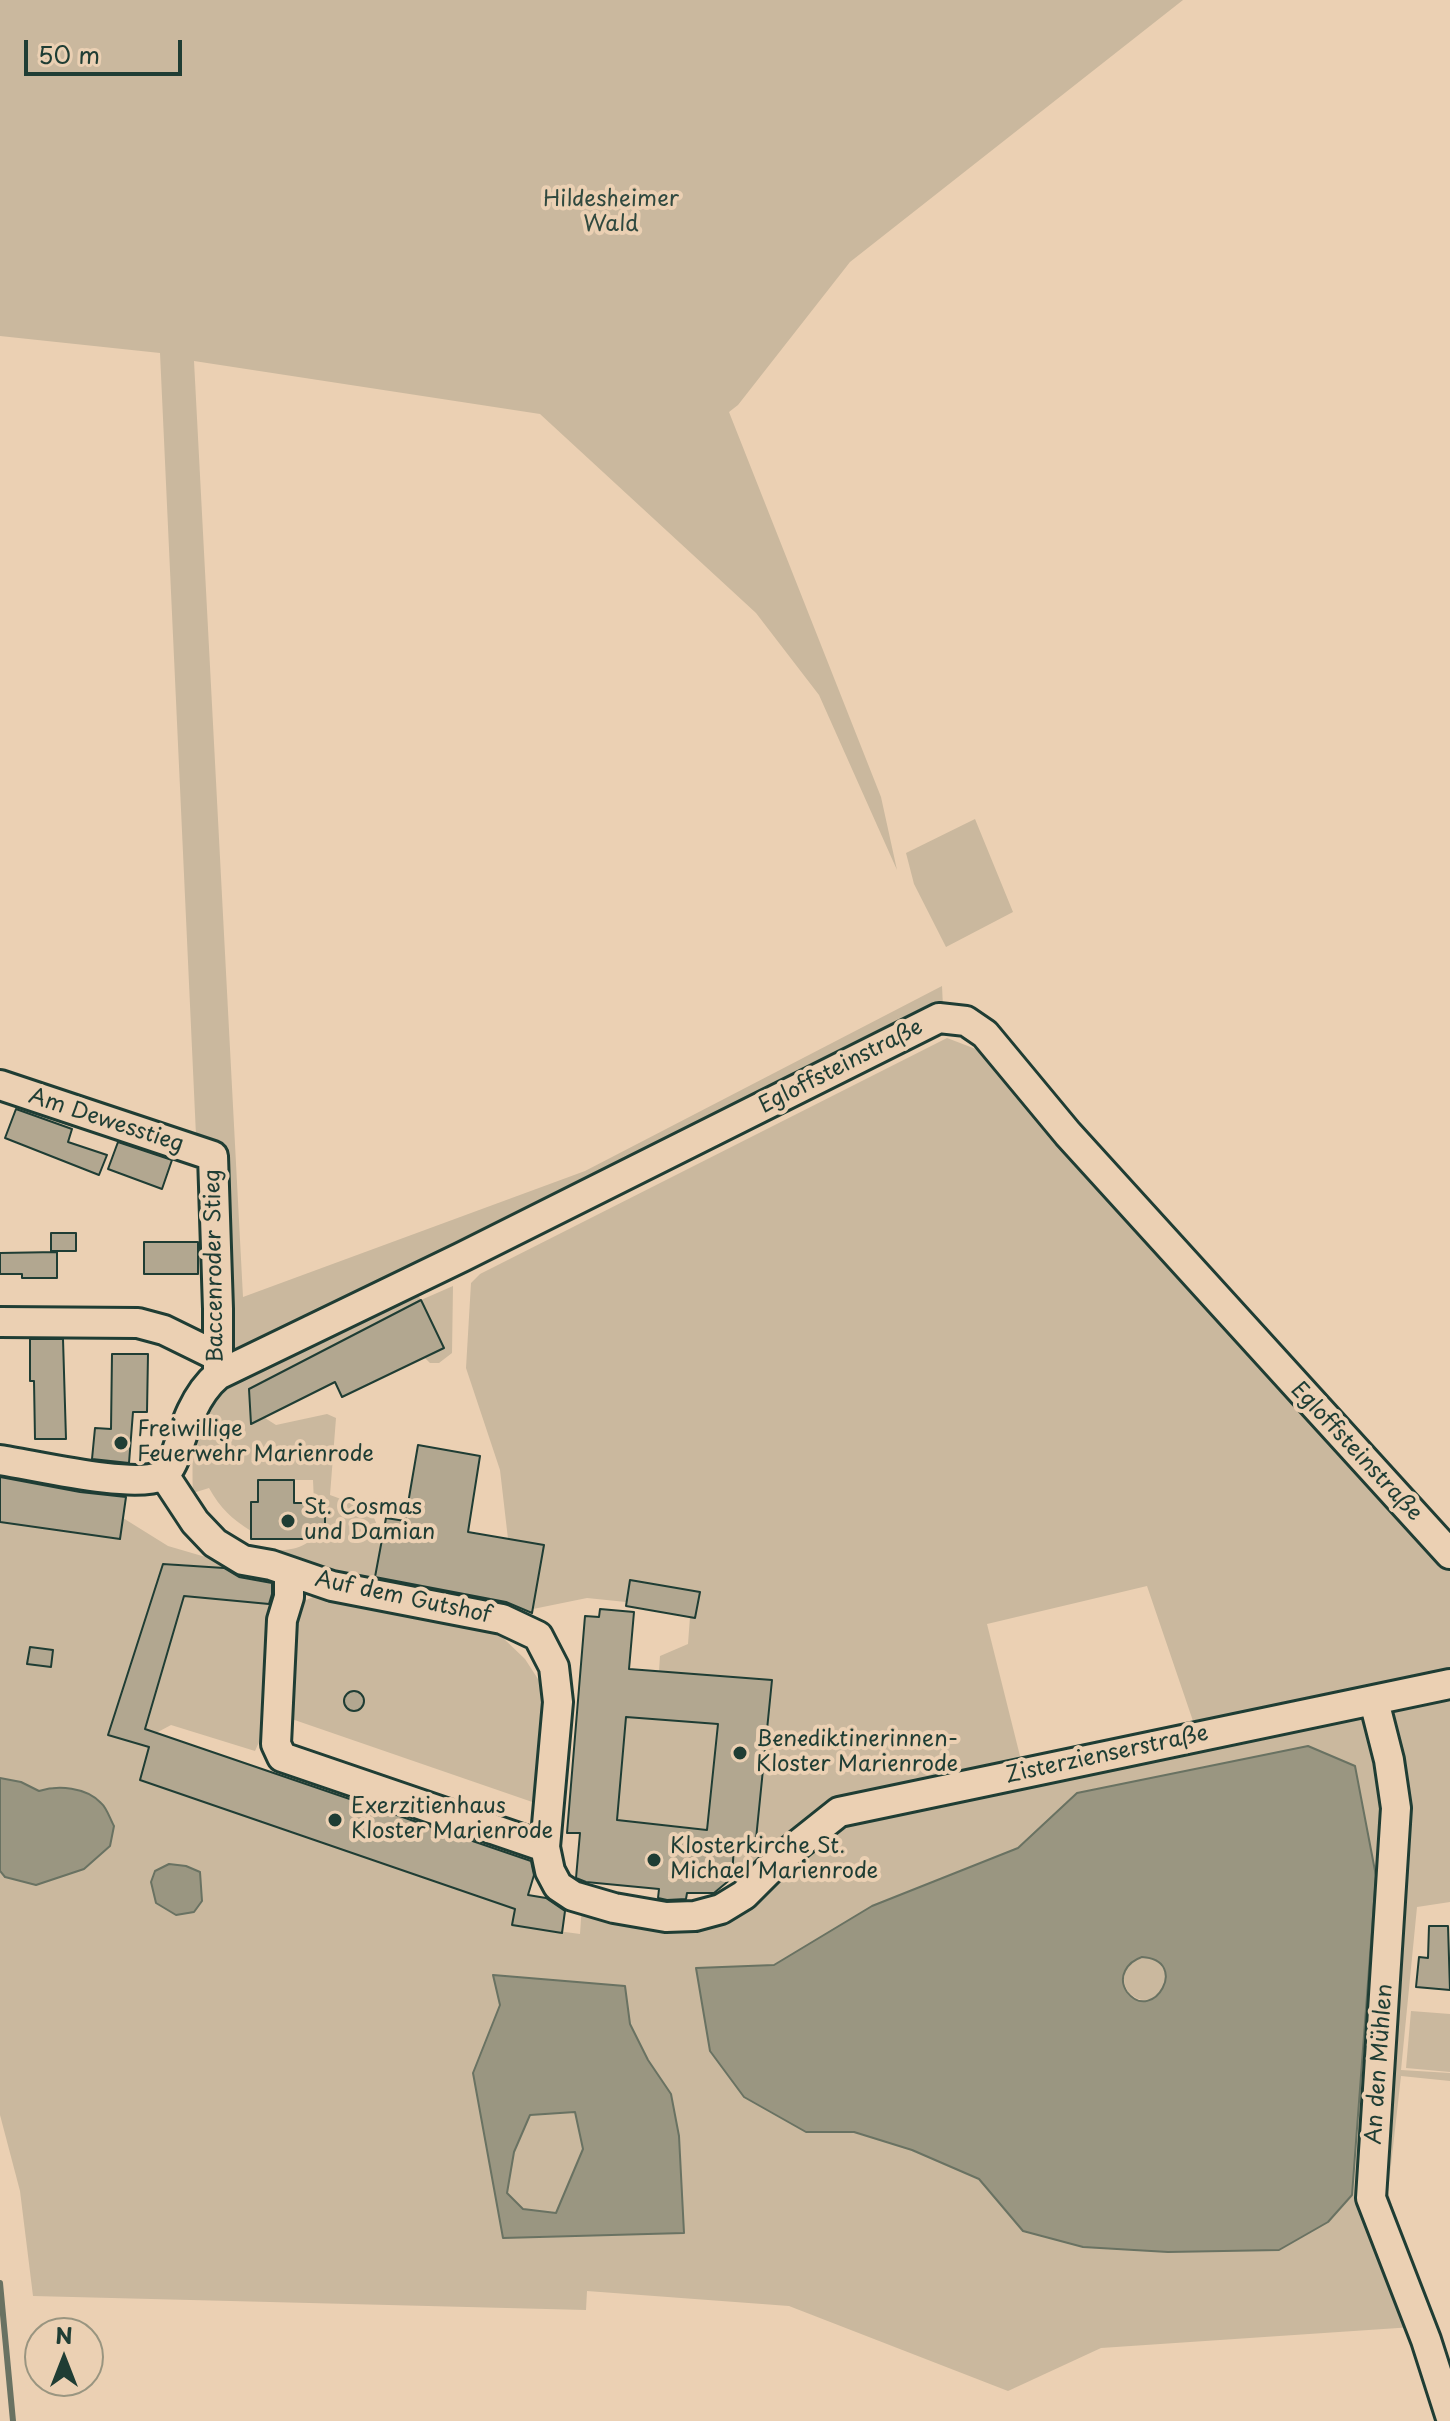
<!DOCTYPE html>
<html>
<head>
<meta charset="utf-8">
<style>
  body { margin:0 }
  #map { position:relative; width:1450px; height:2421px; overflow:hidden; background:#ebd0b3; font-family:"Playpen Sans",sans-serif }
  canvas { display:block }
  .north { position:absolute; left:24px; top:2317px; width:80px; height:80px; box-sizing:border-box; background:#ebd0b3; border:2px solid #999580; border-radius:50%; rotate:0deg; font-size:22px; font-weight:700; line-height:32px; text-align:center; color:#1f3d34 }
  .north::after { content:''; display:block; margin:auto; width:28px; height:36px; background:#1f3d34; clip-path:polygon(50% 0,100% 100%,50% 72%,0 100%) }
  .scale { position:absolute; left:24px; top:40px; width:158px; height:36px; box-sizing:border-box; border:4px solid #1f3d34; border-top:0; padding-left:10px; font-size:24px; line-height:28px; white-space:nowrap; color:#1f3d34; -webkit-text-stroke:6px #ebd0b3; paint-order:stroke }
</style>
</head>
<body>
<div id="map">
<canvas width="1450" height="2421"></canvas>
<div class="north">N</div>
<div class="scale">50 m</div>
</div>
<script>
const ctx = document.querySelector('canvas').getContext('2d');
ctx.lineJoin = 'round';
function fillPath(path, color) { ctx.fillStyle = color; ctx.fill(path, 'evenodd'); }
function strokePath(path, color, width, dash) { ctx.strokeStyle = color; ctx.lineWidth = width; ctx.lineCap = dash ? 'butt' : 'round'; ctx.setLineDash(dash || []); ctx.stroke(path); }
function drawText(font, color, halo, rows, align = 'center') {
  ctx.font = font + ' "Playpen Sans",sans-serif'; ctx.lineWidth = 8; ctx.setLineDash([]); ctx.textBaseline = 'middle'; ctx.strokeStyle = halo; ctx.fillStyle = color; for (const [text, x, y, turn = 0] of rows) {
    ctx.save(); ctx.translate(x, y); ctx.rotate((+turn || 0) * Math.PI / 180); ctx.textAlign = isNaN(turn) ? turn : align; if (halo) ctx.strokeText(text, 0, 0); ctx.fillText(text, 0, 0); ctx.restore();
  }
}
fillPath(new Path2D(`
  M0,0H1183L850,262L738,405L729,412L881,797L897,870L819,695L756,613L540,414L194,361L243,1297L585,1171L942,986L943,1007L247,1354L232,1351L205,1331L160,353L0,336Z
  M975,819L1013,912L946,947L914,884L906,853Z
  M947,1038L981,1051L1450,1569V1672L1193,1721L1147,1586L987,1624L1021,1760L893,1788L766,1863H756L737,1882L732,1878C733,1863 727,1859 723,1844L743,1846L744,1838L755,1839L772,1680L659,1671L660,1656L688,1644L690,1617L695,1618L699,1593L630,1581L626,1602L587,1598L533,1609L544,1545L508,1539L500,1470L466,1368L471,1283L480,1274Z
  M453,1286L452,1353L439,1363H430L425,1358L420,1301L249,1389L251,1424L265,1418L276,1425L327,1414L336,1418L330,1495L371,1510L382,1538L374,1586L328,1575L314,1562L254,1550C288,1550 299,1554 324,1529L325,1513L314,1503L313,1480H259V1502L251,1531C232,1519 220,1508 209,1488L193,1493C192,1439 191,1419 233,1380L415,1290L421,1300Z
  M123,1518L168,1546L250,1570L164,1563L109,1735L141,1744L184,1596L277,1604L267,1724L255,1751L171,1725L156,1733L140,1780L515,1909L513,1925L580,1934L582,1905L694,1925L844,1824L1138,1757L1450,1699V1902L1417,1907L1401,2070L1450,2073V2081L1401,2076L1388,2192L1428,2326L1101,2348L1008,2391L789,2306L587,2291L586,2310L33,2296L20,2191L0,2115V1871L5,1877L53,1787L39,1791L21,1782L0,1778V1522L120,1539ZM1077,1793L1376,1876L1352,2195L1023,2231L979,2179L912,2150L854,2132H806L697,1968L774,1965L872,1906L1018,1848ZM494,1975L625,1986L630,2024L648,2060L671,2094L683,2233L503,2238L473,2073L500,2005Z
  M319,1594L475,1623L501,1636L525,1659L538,1679L551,1677L541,1805L283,1716L290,1615L300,1603Z
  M626,1717L718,1724L707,1829L617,1820Z
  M1124 1979a21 21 0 1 1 42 0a21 21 0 1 1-42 0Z
  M1411,2011L1450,2014V2072L1406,2068Z
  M576,2112L583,2149L556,2213L523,2209L507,2193L514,2152L530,2114Z`), '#cab89e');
const water = new Path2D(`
  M1308,1746L1355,1766L1376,1876L1352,2195L1328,2222L1279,2250L1168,2252L1083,2247L1023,2231L979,2179L912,2150L854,2132H806L744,2097L710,2051L696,1968L774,1965L872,1906L1018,1848L1077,1793ZM1142,1957C1191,1960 1153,2025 1127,1992C1117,1977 1127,1962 1142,1957Z
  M0,1778L21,1782L39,1791C58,1785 86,1787 101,1803C107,1808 110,1819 114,1826L110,1846L84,1869L36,1885L5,1877L0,1871Z
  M169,1864L186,1866L200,1872L202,1901L194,1912L176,1915L156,1903L151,1882L155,1871Z
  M493,1975L625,1986L630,2024L648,2060L671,2094L679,2136L684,2233L503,2238L473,2073L500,2005ZM575,2112L583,2149L556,2213L523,2209L507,2193L514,2152L530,2115Z`);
fillPath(water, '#9a9681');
strokePath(water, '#697262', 2);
strokePath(new Path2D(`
  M0,2283L13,2421`), '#697262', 6);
const building = new Path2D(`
  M16,1109L72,1129L68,1142L107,1155L99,1175L5,1138Z
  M118,1142L172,1160L162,1189L108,1169Z
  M51,1233H76V1251H51Z
  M144,1242H198V1274H144Z
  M57,1252V1278H22V1274H0V1253Z
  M421,1300L444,1348L342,1397L335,1382L251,1424L249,1389Z
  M30,1339H63L66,1439H35L34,1381H30Z
  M112,1354H148L147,1412H133L129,1463L92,1459L95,1428L111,1429Z
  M418,1445L480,1456L468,1532L544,1545L532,1613L506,1602L375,1577L386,1518L405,1521Z
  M0,1477L80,1492L126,1497L120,1539L0,1522Z
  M258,1480H294V1503H314L325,1513V1529L314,1539H251V1502H258Z
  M163,1564L224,1568L239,1577L272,1583V1594L269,1604L184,1596L145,1729L531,1861L534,1875L528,1895L546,1898L565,1911L562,1933L512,1925L515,1909L140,1780L149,1747L108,1735Z
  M630,1580L700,1592L695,1618L626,1606Z
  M600,1609L634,1612L629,1669L772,1680L756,1839L744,1838L743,1846L734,1845L732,1878L714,1893H687L686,1899L667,1900L658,1898L659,1889L586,1882L576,1878L580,1833H567L585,1616L599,1617ZM626,1717L718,1724L707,1830L617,1820Z
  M30,1647L53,1650L51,1667L27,1664Z
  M344 1701a10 10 0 1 1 20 0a10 10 0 1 1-20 0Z
  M1429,1926H1448L1450,1990L1416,1987L1419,1957L1428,1958Z`);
fillPath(building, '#b2a790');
strokePath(building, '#1f3d34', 2);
const minor = new Path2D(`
  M0,1085L213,1156L218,1309V1375
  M0,1322L138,1323L164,1330L217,1356
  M0,1460C34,1465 133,1489 161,1476C168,1473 172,1464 175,1457C184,1429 194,1395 218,1375L462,1257L939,1018L966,1021L985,1034L1068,1134L1450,1554
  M164,1475L195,1522L215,1543L243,1560L271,1565L332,1586L502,1619L538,1636L554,1667L558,1702L545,1847L550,1871L558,1886L573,1896L614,1908L666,1917L695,1916L721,1909L744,1895L780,1859L839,1812L1450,1684
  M289,1572V1597L282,1620L276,1744L282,1757L545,1847
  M1374,1701L1389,1760L1396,1808L1371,2198L1426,2340L1450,2415`);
strokePath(minor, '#1f3d34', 34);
strokePath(minor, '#ebd0b3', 28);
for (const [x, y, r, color] of [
  [121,1443,8,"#1f3d34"],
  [288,1521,8,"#1f3d34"],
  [740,1753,8,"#1f3d34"],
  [335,1820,8,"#1f3d34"],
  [654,1860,8,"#1f3d34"]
]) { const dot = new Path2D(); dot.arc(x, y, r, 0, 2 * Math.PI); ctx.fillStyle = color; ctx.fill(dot); strokePath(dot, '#ebd0b3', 3); }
drawText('22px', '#30493f', '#ebd0b3', [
  ["Hildesheimer",611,200],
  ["Wald",611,225]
]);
drawText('22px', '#1f3d34', '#ebd0b3', [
  ["Egloffsteinstraße",841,1067,-27],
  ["Am Dewesstieg",106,1121,18],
  ["Baccenroder Stieg",215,1266,-91],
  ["Egloffsteinstraße",1356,1452,47],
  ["Auf dem Gutshof",403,1598,12],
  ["Zisterzienserstraße",1107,1755,-12],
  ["An den Mühlen",1380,2064,-86]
]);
drawText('22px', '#1f3d34', '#ebd0b3', [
  ["Freiwillige",137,1430],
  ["Feuerwehr Marienrode",137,1455],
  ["St. Cosmas",304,1508],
  ["und Damian",304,1533],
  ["Benediktinerinnen-",756,1740],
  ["Kloster Marienrode",756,1765],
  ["Exerzitienhaus",351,1807],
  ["Kloster Marienrode",351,1832],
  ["Klosterkirche St.",670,1847],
  ["Michael Marienrode",670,1872]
], 'left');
</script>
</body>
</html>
